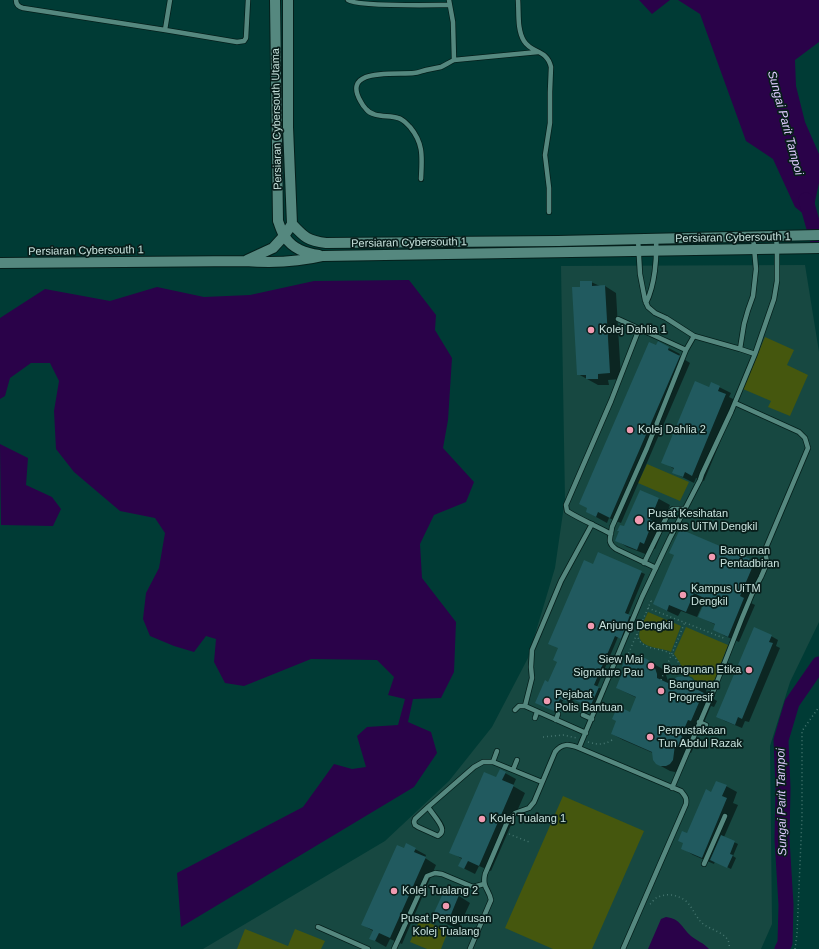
<!DOCTYPE html>
<html>
<head>
<meta charset="utf-8">
<style>
  body { margin:0 }
  canvas { display:block; background:#003b35 }
</style>
</head>
<body>
<canvas width="819" height="949"></canvas>
<script>
const ctx = document.querySelector('canvas').getContext('2d');
ctx.lineJoin = 'round';
function fillPath(path, color) { ctx.fillStyle = color; ctx.fill(path, 'evenodd'); }
function strokePath(path, color, width, dash) { ctx.strokeStyle = color; ctx.lineWidth = width; ctx.lineCap = dash ? 'butt' : 'round'; ctx.setLineDash(dash || []); ctx.stroke(path); }
function drawText(font, color, halo, rows, align = 'center') {
  ctx.font = font + ' Arial,sans-serif'; ctx.lineWidth = 3.5; ctx.setLineDash([]); ctx.textBaseline = 'middle'; ctx.strokeStyle = halo; ctx.fillStyle = color; for (const [text, x, y, turn = 0] of rows) {
    ctx.save(); ctx.translate(x, y); ctx.rotate((+turn || 0) * Math.PI / 180); ctx.textAlign = isNaN(turn) ? turn : align; if (halo) ctx.strokeText(text, 0, 0); ctx.fillText(text, 0, 0); ctx.restore();
  }
}
fillPath(new Path2D(`
  M805,265L819,352V622L790,682L770,746L772,924L761,949H203L385,841L449,781L492,727L528,658L555,568L565,499L561,266Z`), '#174841');
fillPath(new Path2D(`
  M765,337L794,350L787,365L808,375L790,416L768,407L771,401L743,389Z
  M647,464L689,482L680,501L638,483Z
  M648,612L681,626L671,652C665,649 659,649 652,647C630,641 642,626 648,612Z
  M686,627L728,645L711,689L697,683L692,677L684,674L680,663L674,654Z
  M563,796L644,831L592,949H553L505,928Z
  M420,919L448,931L441,949H427L410,942Z
  M245,929L288,946L295,929L325,941L321,949H237Z`), '#45570e');
fillPath(new Path2D(`
  M639,0H670L652,14Z
  M678,0H819V42L795,60L796,86L805,122L819,154V183L811,220L795,207L773,159L746,141L700,14Z
  M409,280L436,315L435,330L452,358L448,420L443,448L474,482L466,502L434,515L420,544L422,578L456,622L454,672L441,698L413,699L408,722L431,732L437,753L414,787L181,927L177,873L303,807L334,764L352,769L366,767L357,736L367,727L398,725L405,699L388,695L394,677L377,660L311,659L244,686L225,683L214,662L216,639L206,636L194,652L174,646L150,636L143,619L146,593L159,568L165,533L155,518L120,511L74,472L56,449L54,411L59,381L50,363H31L10,378L5,396L0,399V318L45,289L110,301L157,287L204,297L250,295L314,281Z
  M0,444L28,458L26,485L52,497L61,509L53,526L1,525Z
  M666,917C681,919 681,927 691,936C697,941 704,943 709,949H648L661,919Z`), '#2a0249');
fillPath(new Path2D(`
  M591,282L600,286H605L616,293L621,379L608,380L609,385H598L578,374L581,288Z
  M659,343L680,354L679,356L690,363L621,523L609,518L607,523L587,512Z
  M711,383L731,393L729,397L737,401L704,481L696,478L694,483L684,478L673,472L674,469L663,462L709,388Z
  M640,491L659,499L670,505L661,527L664,528L655,549L652,548L648,555L627,547L616,540L624,528Z
  M680,530L755,562L766,568L751,603L755,605L739,642L725,636L714,629L716,625L700,617L707,600L705,599L697,617L681,611L678,616L665,610L654,604L675,555Z
  M598,554L645,574L628,615L633,618L624,640L618,637L597,687L602,689L594,708L573,699L572,703L563,700L558,712L540,704L558,662Z
  M771,636L778,640L776,646L780,648L749,722L745,721L742,728L725,721L718,717Z
  M650,662L661,668L665,672L668,681V685L691,679L702,685L706,689L707,695L717,701L714,707L711,706L702,727L699,725L691,743L695,745L691,753L686,751L685,764L683,768L679,771L675,772L670,771L659,765L653,753L623,740L612,734L621,713H631L637,698L617,688L635,664Z
  M505,773L516,779L513,786L525,793L491,871L479,866L475,874L459,866L462,859L451,852L497,779Z
  M726,786L737,792L733,803L738,805L724,837L738,844L733,856L736,858L731,869L715,861L714,864L693,855L682,848L687,834L712,793Z
  M405,849H415L426,855L425,858L436,865L402,944L390,939L386,947L370,938L373,931L363,925Z
  M445,890L459,896L470,903L458,929L444,923L433,917Z`), '#0007');
strokePath(new Path2D(`
  M806,200L819,246
  M782,949L785,943L786,905L782,839L783,788L781,740L792,703L819,664`), '#2a0249', 15);
fillPath(new Path2D(`
  M580,281H592V286L605,285L610,373L598,374V379H586V375H577L572,287H580Z
  M658,341L669,347L668,350L680,356L610,518L598,512L596,517L586,512L587,508L579,504L649,342L656,345Z
  M695,381L709,387L711,382L720,386L718,391L726,394L692,476L685,472L683,477L672,473L674,468L661,463Z
  M640,490L659,498L650,520L653,521L644,544L640,542L637,550L615,541L619,531H617L620,525L624,526Z
  M680,529L755,561L740,596L744,598L728,637L713,630L715,624L698,617L706,599L694,593L686,612L669,605L667,611L653,604L674,555L669,553Z
  M598,552L642,571L625,613L630,615L621,639L615,636L594,685L599,687L590,707L570,698L568,702L560,699L554,711L535,703L545,680L548,682L557,662L553,660L558,648L548,644L584,560L593,564Z
  M754,627L772,635L769,642L773,643L742,719L738,717L735,725L716,717Z
  M645,658L650,661L654,665L657,674V678L668,683L677,677L686,676L691,678L695,682L696,689L706,694L703,701L700,700L691,721L688,720L681,736L684,738L680,748L675,745L673,760L670,764L666,766H660L656,764L653,760L652,752L611,734L616,721L612,719L616,710L620,712L622,708L630,712L636,697L616,688L624,668L622,667L625,659L634,663L639,659Z
  M500,769L506,772L502,780L514,785L479,866L468,861L464,869L458,866L462,858L449,853L484,772L496,777Z
  M716,781L727,785L722,796L727,798L702,858L681,849L683,843L678,841L682,831L687,833L706,789L711,792Z
  M721,835L735,841L730,854L733,855L727,868L710,860Z
  M406,843L416,848L414,852L426,857L390,938L379,933L375,941L369,939L373,930L361,925L397,845L404,848Z
  M445,889L459,895L447,924L432,917Z`), '#215a5f');
const lane = new Path2D(`
  M16,0C16,5 19,7 23,8L165,30L237,42L244,41L246,38L248,0
  M348,0C357,7 434,5 450,5
  M449,0L453,22L454,60L538,52
  M518,0C519,13 517,30 524,41C532,54 547,49 551,67L550,92V123L545,155L549,188V212
  M165,30L170,0
  M421,179C422,157 424,144 410,127C406,123 403,119 398,118C388,115 373,118 366,109C364,107 362,104 361,102C340,67 396,75 414,73C418,73 422,71 426,70C431,69 436,68 441,67C445,65 450,62 454,60
  M638,239L640,274L645,300L648,307L655,313L666,318L694,336L740,349L755,354
  M646,303C655,285 657,258 656,238
  M618,319L686,350
  M740,349L744,324L748,310L753,296L756,269L753,236
  M611,534C597,526 581,520 567,511L566,505L611,401L639,329
  M644,563L669,512L673,509H685
  M656,568L616,549C606,542 611,537 612,527L647,448L686,350L694,336
  M525,706L532,678L531,667L532,650L561,581L592,524
  M515,710L519,706H525L586,733
  M583,715L592,719
  M535,718L537,712
  M556,720L558,714
  M699,722L706,725
  M691,743L697,746
  M579,748L681,791C685,796 687,798 686,804L623,949
  M493,762L497,751
  M513,770L517,760
  M672,788L715,687L742,618L752,594L761,577L767,563L765,550L808,448L805,438L799,432L735,403
  M428,807C431,812 443,825 442,830C442,834 440,834 438,836L418,827L415,825L414,822L415,819L428,807L474,767L483,762H493L542,782
  M704,864L725,816
  M318,927L368,949
  M394,949L427,876L435,873L442,874L473,887L484,884
  M470,949L491,900C489,889 482,888 485,874L508,820L515,813L529,808L534,802L555,752C562,743 569,744 579,748L642,597L670,538L700,480L702,474L731,412L755,354L774,299L777,281V249L776,236`);
const secondary = new Path2D(`
  M275,0L278,221C280,226 282,233 285,237C293,249 305,253 319,255
  M292,224C304,237 308,241 326,243L558,241L819,235
  M247,260L273,248L284,236L292,224L288,127V0
  M0,263L245,261C271,263 298,262 323,256L819,248`);
strokePath(lane, '#041f1b', 6);
strokePath(secondary, '#041f1b', 12);
strokePath(new Path2D(`
  M648,608L726,639
  M637,634C642,659 676,637 682,674
  M627,657L651,601L648,600
  M661,680L685,622
  M543,737L563,735L577,738
  M588,742C598,745 604,745 612,740
  M509,834L529,842
  M650,904C652,903 654,899 656,898C667,892 680,895 688,903C693,909 696,917 702,923C711,931 732,933 729,949
  M795,949L797,934L802,817V731L819,707`), '#467670', 1.5, [1, 3]);
strokePath(lane, '#55887f', 4.5);
strokePath(secondary, '#55887f', 10);
for (const [x, y, r, color] of [
  [591,330,4,"#f19ab1"],
  [630,430,4,"#f19ab1"],
  [639,520,5,"#f19ab1"],
  [712,557,4,"#f19ab1"],
  [683,595,4,"#f19ab1"],
  [591,626,4,"#f19ab1"],
  [651,666,4,"#f19ab1"],
  [749,670,4,"#f19ab1"],
  [661,691,4,"#f19ab1"],
  [547,701,4,"#f19ab1"],
  [650,737,4,"#f19ab1"],
  [482,819,4,"#f19ab1"],
  [394,891,4,"#f19ab1"],
  [446,906,4,"#f19ab1"]
]) { const dot = new Path2D(); dot.arc(x, y, r, 0, 2 * Math.PI); ctx.fillStyle = color; ctx.fill(dot); strokePath(dot, '#081e1b', 1.5); }
drawText('11px', '#c8e2dd', '#081e1b', [
  ["Persiaran Cybersouth Utama",277,119,-91],
  ["Persiaran Cybersouth 1",733,238,-1],
  ["Persiaran Cybersouth 1",409,243,-1],
  ["Persiaran Cybersouth 1",86,251,-1]
]);
drawText('11px', '#c8e2dd', '#081e1b', [
  ["Kolej Dahlia 1",599,330],
  ["Kolej Dahlia 2",638,430],
  ["Pusat Kesihatan",648,514],
  ["Kampus UiTM Dengkil",648,527],
  ["Bangunan",720,551],
  ["Pentadbiran",720,564],
  ["Kampus UiTM",691,589],
  ["Dengkil",691,602],
  ["Anjung Dengkil",599,626],
  ["Siew Mai",643,660,"right"],
  ["Signature Pau",643,673,"right"],
  ["Bangunan Etika",741,670,"right"],
  ["Bangunan",669,685],
  ["Progresif",669,698],
  ["Pejabat",555,695],
  ["Polis Bantuan",555,708],
  ["Perpustakaan",658,731],
  ["Tun Abdul Razak",658,744],
  ["Kolej Tualang 1",490,819],
  ["Kolej Tualang 2",402,891],
  ["Pusat Pengurusan",446,919,"center"],
  ["Kolej Tualang",446,932,"center"]
], 'left');
drawText('italic 12px', '#dfcbfd', '#081e1b', [
  ["Sungai Parit Tampoi",785,123,75],
  ["Sungai Parit Tampoi",782,802,-91]
]);
</script>
</body>
</html>
